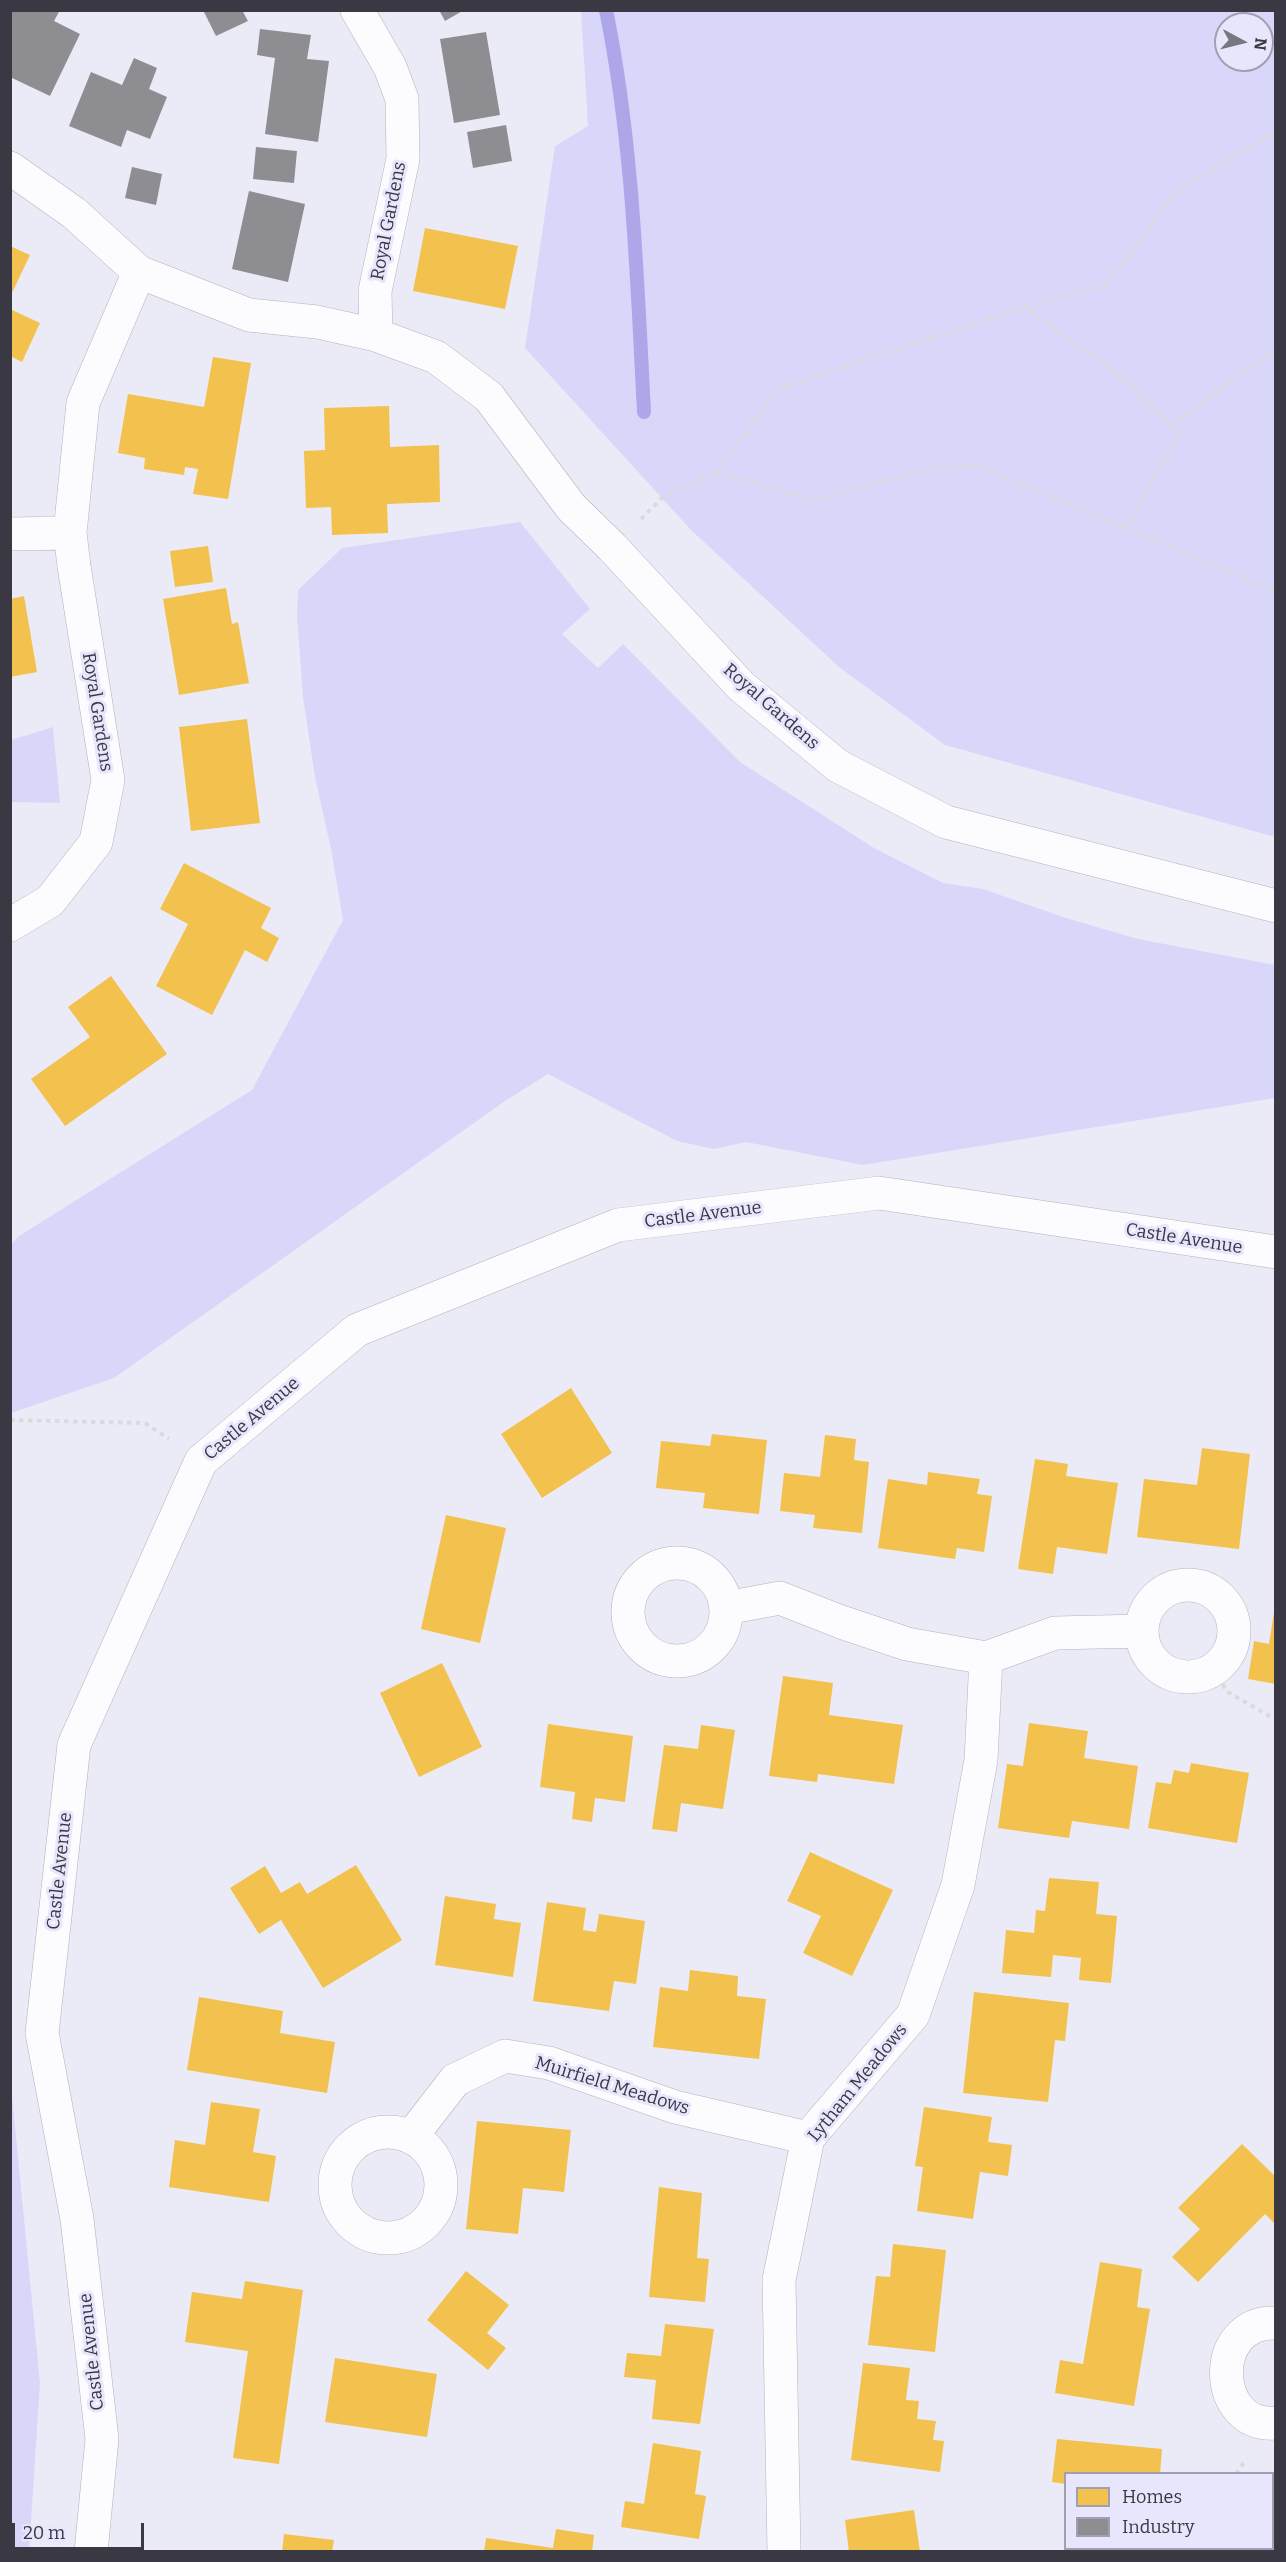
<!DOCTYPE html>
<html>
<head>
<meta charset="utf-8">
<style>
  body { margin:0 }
  #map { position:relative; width:1286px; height:2562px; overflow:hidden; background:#ebebf7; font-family:Bitter,serif }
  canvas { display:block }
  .frame { position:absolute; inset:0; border:12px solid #393843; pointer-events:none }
  .legend { position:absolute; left:1064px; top:2472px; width:210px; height:78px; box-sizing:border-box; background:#e7e6fc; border:2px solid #a1a0b2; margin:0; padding:8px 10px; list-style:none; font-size:18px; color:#393843 }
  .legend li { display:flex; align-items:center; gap:12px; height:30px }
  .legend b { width:30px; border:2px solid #a1a0b2 }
  .north { position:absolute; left:1214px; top:12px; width:60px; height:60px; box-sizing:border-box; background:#e7e6fc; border:2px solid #a1a0b2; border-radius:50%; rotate:97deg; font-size:16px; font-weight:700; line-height:24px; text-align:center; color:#393843 }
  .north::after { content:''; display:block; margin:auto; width:21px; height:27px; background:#777782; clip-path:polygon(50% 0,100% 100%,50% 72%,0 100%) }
  .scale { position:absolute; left:12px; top:2523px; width:132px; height:27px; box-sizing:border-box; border:3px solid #393843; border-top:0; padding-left:8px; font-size:18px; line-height:21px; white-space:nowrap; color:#393843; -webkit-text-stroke:4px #e7e6fc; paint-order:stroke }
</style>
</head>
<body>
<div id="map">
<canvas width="1286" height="2562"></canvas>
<div class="frame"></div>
<ul class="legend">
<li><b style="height:16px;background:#f2c14e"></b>Homes</li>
<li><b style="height:16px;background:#8d8d92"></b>Industry</li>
</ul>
<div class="north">N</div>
<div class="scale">20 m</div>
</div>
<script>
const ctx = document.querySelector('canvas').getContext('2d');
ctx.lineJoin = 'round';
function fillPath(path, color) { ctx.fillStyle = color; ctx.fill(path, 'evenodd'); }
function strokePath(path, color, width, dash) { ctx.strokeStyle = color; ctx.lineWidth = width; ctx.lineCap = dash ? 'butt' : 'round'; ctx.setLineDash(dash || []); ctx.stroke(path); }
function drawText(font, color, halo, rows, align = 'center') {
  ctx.font = font + ' Bitter,serif'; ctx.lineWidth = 6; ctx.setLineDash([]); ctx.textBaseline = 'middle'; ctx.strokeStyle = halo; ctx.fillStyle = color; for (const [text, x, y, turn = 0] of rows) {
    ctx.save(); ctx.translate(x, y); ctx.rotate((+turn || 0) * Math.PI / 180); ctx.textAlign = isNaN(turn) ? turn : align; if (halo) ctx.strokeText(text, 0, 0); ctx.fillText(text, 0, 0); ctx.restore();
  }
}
fillPath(new Path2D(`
  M581,11H1275V837L945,745L839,667L692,531L525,348L555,146L588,126ZM1226,24H1262V60H1226Z
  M520,522L590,609L562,634L598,668L623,644L740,762L874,848L943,883L983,889L1066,918L1138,939L1275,965V1098L863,1165L746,1142L714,1149L677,1141L548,1074L505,1101L114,1378L11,1413V1244L19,1236L252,1090L343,920L331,849L315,777L303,697L297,617L298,590L342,548Z
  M53,727L60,803L11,802V740Z
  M10,2075L40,2383L29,2552L10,2551Z`), '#d8d7fa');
fillPath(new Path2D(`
  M425,228L518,246L505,309L413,291Z
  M10,246L30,255L10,297Z
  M10,309L40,323L22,362L10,356Z
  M213,357L251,363L228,499L193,494L198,469L185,467L184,475L144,469L145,458L118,453L128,394L204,407Z
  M389,406L390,447L439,445L440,502L387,504L388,533L332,535L331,507L306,508L304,451L325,450L324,408Z
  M208,546L213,582L175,587L170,551Z
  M226,588L232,624L238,622L249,683L179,695L163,599Z
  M24,596L37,672L10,677V599Z
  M247,719L260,823L191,831L179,727Z
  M184,863L271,908L261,928L279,938L267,962L245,950L212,1015L156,986L188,924L160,909Z
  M111,976L167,1054L65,1126L31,1079L90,1037L68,1007Z
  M571,1388L612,1453L542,1498L501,1434Z
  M712,1434L767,1440L759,1514L703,1508L705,1493L656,1488L661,1441L710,1446Z
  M825,1435L856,1439L854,1460L869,1462L862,1533L813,1528L815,1515L780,1511L784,1473L820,1477Z
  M1202,1448L1250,1454L1239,1549L1137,1537L1144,1479L1197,1485Z
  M1035,1459L1068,1464L1066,1476L1118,1483L1107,1554L1057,1547L1053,1574L1018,1569Z
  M928,1472L980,1479L977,1494L992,1496L984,1552L957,1548L955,1559L878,1548L888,1479L927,1485Z
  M446,1515L506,1528L480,1643L421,1629Z
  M1274,1612L1276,1684L1248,1679L1254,1641L1269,1644Z
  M442,1663L482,1747L419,1777L380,1693Z
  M783,1676L833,1683L829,1715L903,1725L894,1784L818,1774L817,1782L769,1776Z
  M1029,1723L1088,1731L1084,1758L1138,1766L1129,1829L1072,1821L1069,1838L998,1828L1007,1764L1023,1766Z
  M548,1724L633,1736L625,1802L595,1798L592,1822L572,1819L575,1792L540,1787Z
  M701,1725L735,1730L723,1809L681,1803L677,1832L652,1829L664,1745L698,1749Z
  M1191,1763L1249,1773L1237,1843L1148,1828L1156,1782L1171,1784L1174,1770L1189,1773Z
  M810,1852L893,1890L852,1976L803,1953L821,1916L787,1901Z
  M356,1865L402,1940L323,1988L281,1920L259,1934L230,1888L265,1866L281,1893L300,1882L307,1894Z
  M1049,1878L1099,1882L1096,1914L1117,1916L1111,1983L1079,1980L1081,1958L1053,1955L1051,1977L1002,1973L1006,1930L1034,1933L1036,1910L1045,1911Z
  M445,1896L496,1904L494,1919L521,1923L513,1977L435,1965Z
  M547,1902L586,1908L583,1930L596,1932L599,1914L645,1921L636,1984L614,1981L609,2011L533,2001Z
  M690,1970L738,1976L737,1996L766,1999L759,2059L653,2047L660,1987L688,1991Z
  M974,1992L1069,2003L1065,2041L1055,2040L1048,2102L963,2093Z
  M199,1997L283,2011L280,2033L335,2042L327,2093L187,2070Z
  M211,2102L260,2109L253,2152L276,2156L269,2202L169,2187L175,2140L205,2145Z
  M924,2107L992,2117L988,2142L1012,2145L1008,2176L980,2172L973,2219L917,2211L923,2167L915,2166Z
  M477,2121L571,2130L564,2192L523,2188L518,2234L466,2229Z
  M1242,2144L1276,2177V2225L1265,2214L1198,2282L1172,2257L1200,2229L1178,2208Z
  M659,2187L702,2193L697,2258L709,2259L705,2302L649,2297Z
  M893,2244L946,2250L935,2352L868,2345L876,2276L890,2277Z
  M1100,2262L1142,2269L1137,2307L1150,2309L1134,2406L1055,2393L1060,2360L1083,2364Z
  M466,2271L509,2305L487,2333L506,2348L488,2370L427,2320Z
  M245,2281L303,2290L279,2464L233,2458L248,2351L185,2342L192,2292L242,2299Z
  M665,2324L714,2329L700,2424L652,2419L656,2380L624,2377L627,2353L661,2356Z
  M335,2358L437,2374L427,2437L325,2422Z
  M863,2363L910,2368L906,2400L919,2401L917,2419L936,2421L933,2440L944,2441L940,2472L851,2460Z
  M1057,2439L1162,2449L1160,2474H1066V2484L1052,2482Z
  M653,2443L701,2451L695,2494L706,2496L699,2539L621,2527L625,2501L644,2504Z
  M914,2510L920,2552H849L845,2520Z
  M556,2529L594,2535L592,2552H484L486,2538L553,2548Z
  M284,2534L334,2540L332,2552H282Z`), '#f2c14e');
fillPath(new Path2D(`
  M10,10H60L54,21L80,34L50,96L10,77Z
  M203,10H242L248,21L216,36Z
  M439,10H464L445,21Z
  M260,29L311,35L307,59L329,61L318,142L265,134L275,58L257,55Z
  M486,32L500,115L454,123L440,39Z
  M134,58L157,68L149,89L167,97L150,139L127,130L121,147L69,126L91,72L122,85Z
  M506,125L512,161L473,168L467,132Z
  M256,147L297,151L294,183L253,179Z
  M132,167L162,174L156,205L125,198Z
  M249,191L305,204L288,282L232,269Z`), '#8d8d92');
strokePath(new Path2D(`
  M606,10C633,142 637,279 644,412`), '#ada7e9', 14);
const minor = new Path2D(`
  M357,10L390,67L402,99L403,159L375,291L376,335
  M10,168L74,213L139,272L249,315L317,322L376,335L436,357L489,397L571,507L612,547L741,686L838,766L946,822L1276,906
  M10,534L70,533
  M10,925L50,901L96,842L108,780L74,566L70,533L83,403L139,272
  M628 1612a49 49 0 1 1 98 0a49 49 0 1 1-98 0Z
  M1142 1631a46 46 0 1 1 92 0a46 46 0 1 1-92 0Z
  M726,1608L780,1598L841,1622L907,1644L986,1658L1055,1633L1142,1631
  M335 2185a53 53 0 1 1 106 0a53 53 0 1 1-106 0Z
  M411,2137L455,2080L505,2056L549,2063L675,2107L808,2138
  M1276,2323C1208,2320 1212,2429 1276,2423
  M91,2552L102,2439L77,2219L42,2033L74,1745L201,1461L357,1330L618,1225L879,1193L1276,1252
  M784,2552L779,2280L808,2138L913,2015L958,1885L981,1760L986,1658`);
strokePath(minor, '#b2b2bc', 34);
strokePath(new Path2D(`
  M1025,307L1106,286L1176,192L1276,132
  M1171,425L1276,349
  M718,472L778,389L1024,307L1117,374L1180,433L1126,528
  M641,519L662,498L718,472L814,500L932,468L978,466L1276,591
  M10,1420L145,1423L169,1439
  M1215,1668L1226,1691L1276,1720
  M1236,2474L1246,2459
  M1213,2552L1214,2548`), '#dadade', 4, [4.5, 4.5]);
strokePath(minor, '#fcfcfe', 33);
drawText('18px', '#393843', '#e7e6fc', [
  ["Royal Gardens",389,221,-79],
  ["Royal Gardens",771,707,41],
  ["Royal Gardens",97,712,81],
  ["Castle Avenue",703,1215,-7],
  ["Castle Avenue",1184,1239,9],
  ["Castle Avenue",252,1419,-40],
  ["Castle Avenue",60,1871,-84],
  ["Lytham Meadows",858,2083,-51],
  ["Muirfield Meadows",612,2086,17],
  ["Castle Avenue",92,2352,-96]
]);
</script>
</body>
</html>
